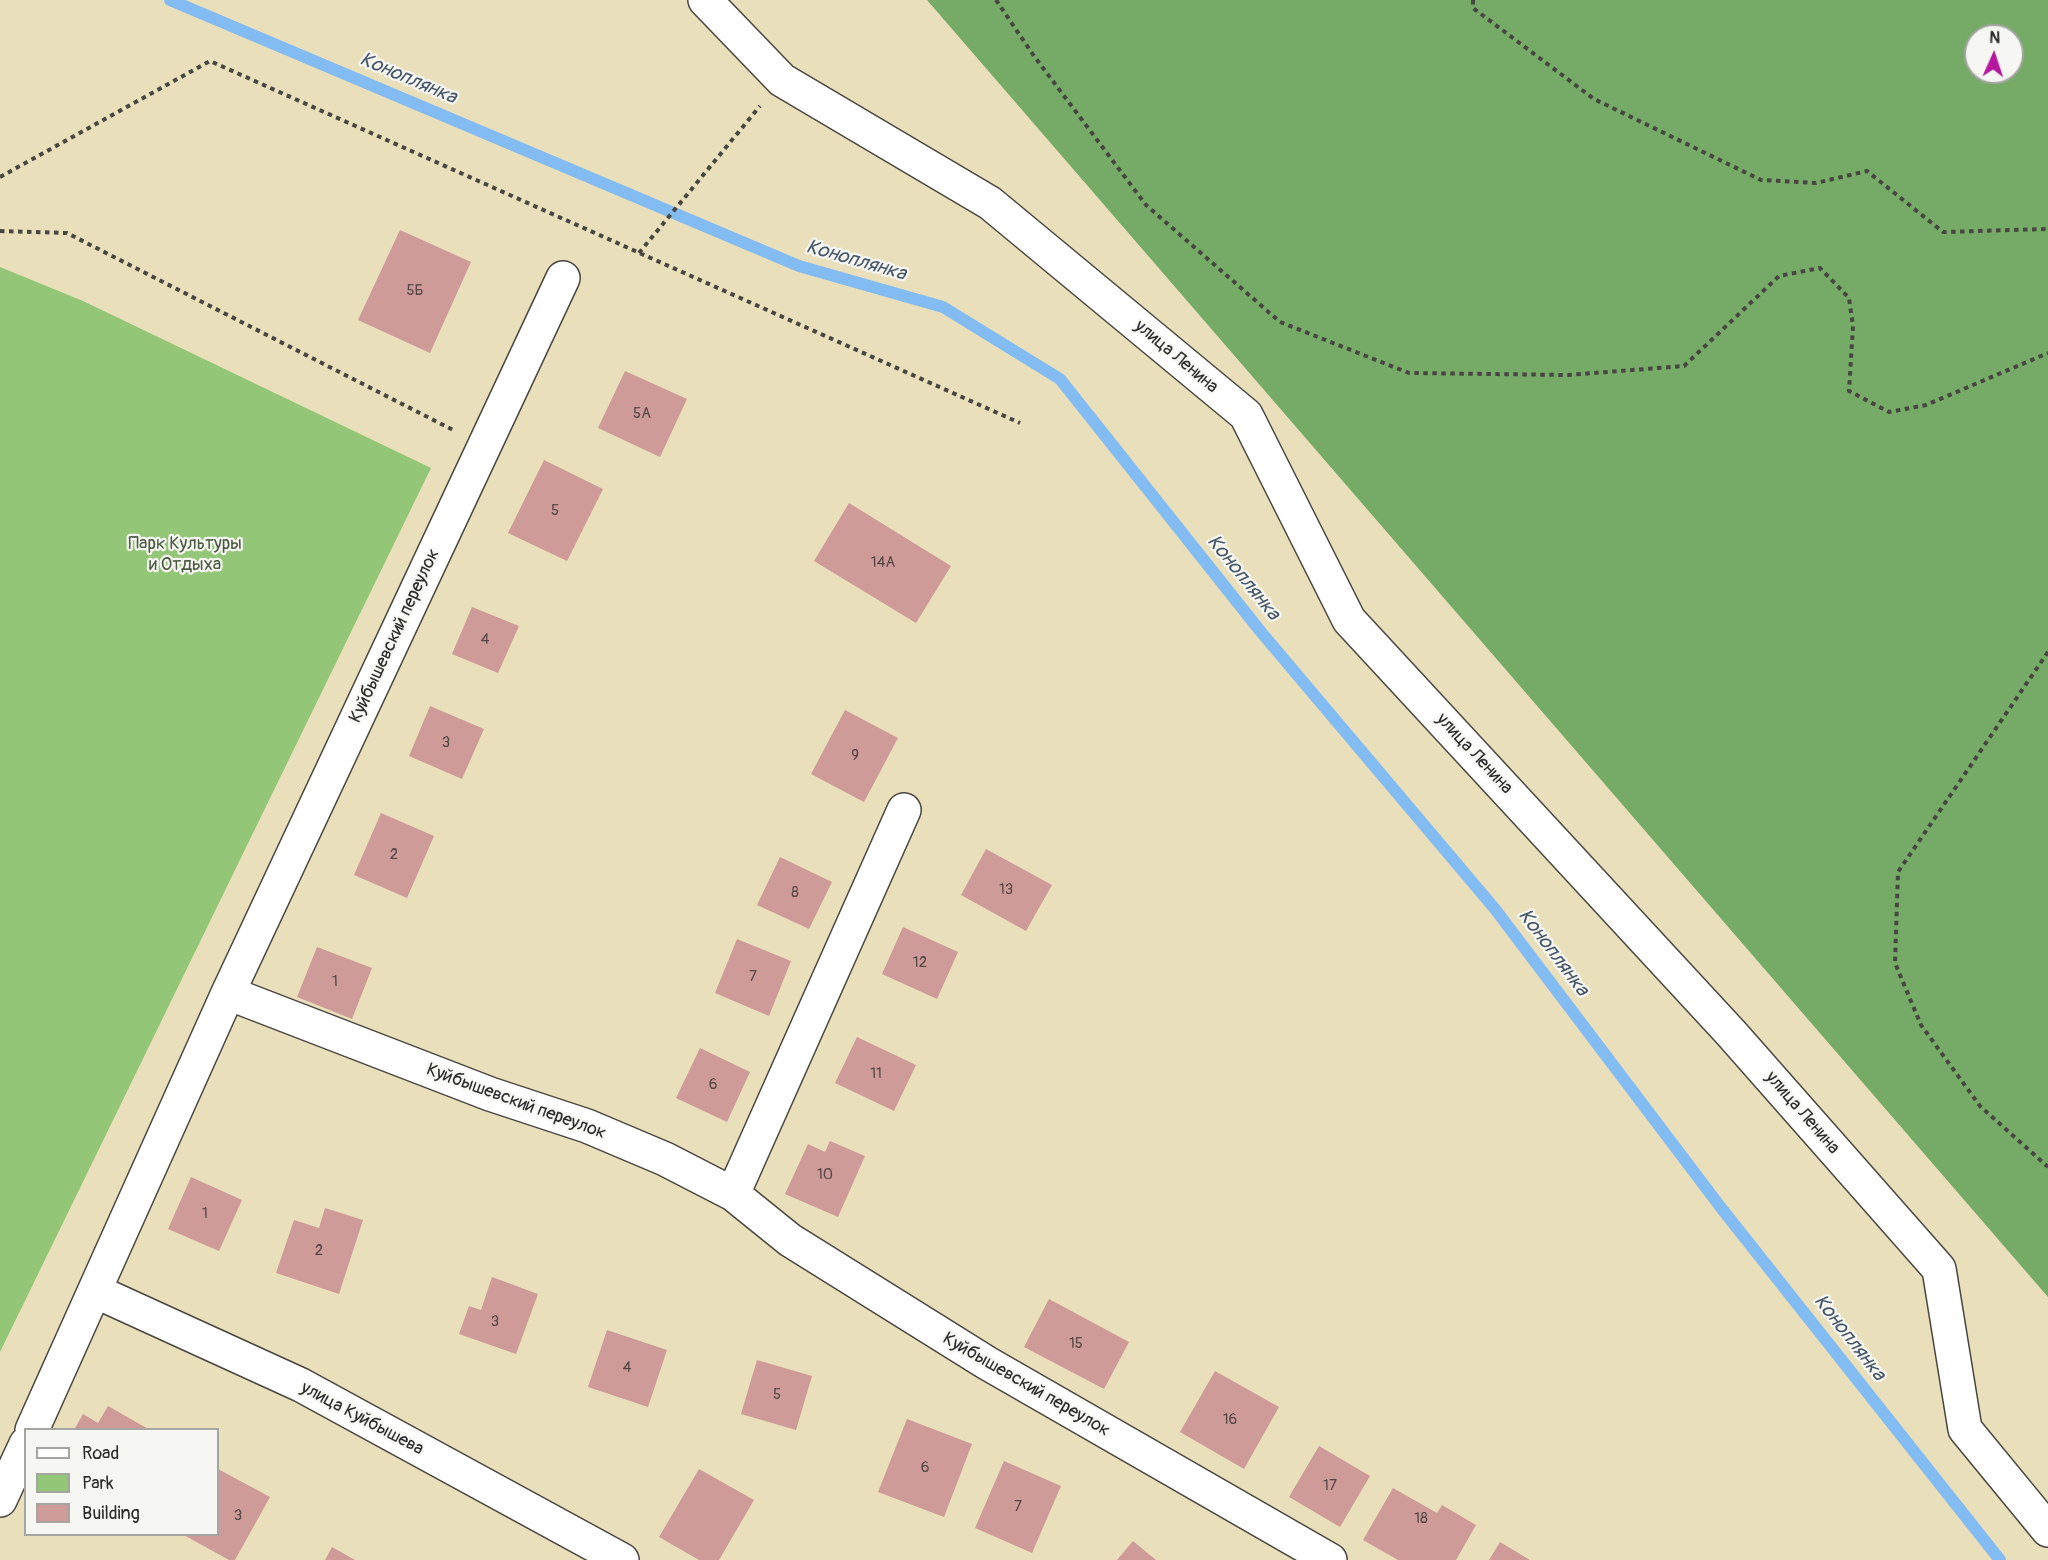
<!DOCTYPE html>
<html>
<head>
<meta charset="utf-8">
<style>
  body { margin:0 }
  #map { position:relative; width:2048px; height:1560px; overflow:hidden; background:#eadfbb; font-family:Pangolin,sans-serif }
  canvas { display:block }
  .legend { position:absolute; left:24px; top:1428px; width:195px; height:108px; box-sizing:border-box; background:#f6f6f2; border:2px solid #a5a5a2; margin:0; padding:8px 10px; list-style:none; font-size:18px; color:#2b2b2b }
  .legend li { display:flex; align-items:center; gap:12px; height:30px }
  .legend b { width:30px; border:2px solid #a5a5a2 }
  .north { position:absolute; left:1964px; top:24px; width:60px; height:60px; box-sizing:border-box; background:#f6f6f2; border:2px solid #a5a5a2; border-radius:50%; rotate:3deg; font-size:16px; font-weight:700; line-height:24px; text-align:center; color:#2b2b2b }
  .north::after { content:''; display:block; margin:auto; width:21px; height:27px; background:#b5179e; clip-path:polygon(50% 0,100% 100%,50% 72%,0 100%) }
</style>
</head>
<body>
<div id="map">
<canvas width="2048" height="1560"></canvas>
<ul class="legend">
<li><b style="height:8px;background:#fff"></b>Road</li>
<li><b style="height:16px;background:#93c676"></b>Park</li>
<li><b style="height:16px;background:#ce9b99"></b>Building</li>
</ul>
<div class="north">N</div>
</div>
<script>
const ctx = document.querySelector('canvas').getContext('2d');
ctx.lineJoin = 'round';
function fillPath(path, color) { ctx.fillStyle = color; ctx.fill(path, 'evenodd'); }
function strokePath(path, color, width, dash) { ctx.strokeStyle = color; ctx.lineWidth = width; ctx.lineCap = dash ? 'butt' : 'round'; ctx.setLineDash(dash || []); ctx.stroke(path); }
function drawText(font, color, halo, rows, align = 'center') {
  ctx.font = font + ' Pangolin,sans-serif'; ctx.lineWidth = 4.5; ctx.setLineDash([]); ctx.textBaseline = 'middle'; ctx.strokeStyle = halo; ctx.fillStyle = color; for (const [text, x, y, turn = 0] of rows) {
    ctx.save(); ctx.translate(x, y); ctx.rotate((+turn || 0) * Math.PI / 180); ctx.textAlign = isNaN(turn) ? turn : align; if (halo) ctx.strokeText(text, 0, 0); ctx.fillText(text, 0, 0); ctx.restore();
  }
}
fillPath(new Path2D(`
  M0,267L83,301L431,468L0,1352Z`), '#93c676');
fillPath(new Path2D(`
  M927,0H2048V1297ZM1976,36H2012V72H1976Z`), '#76ab67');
strokePath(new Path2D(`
  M170,0L799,266L943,307L1060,379L1261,632L1495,909L1722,1209L2000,1560`), '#83bbf3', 12);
fillPath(new Path2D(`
  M400,230L471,262L430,353L358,320Z
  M625,371L687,399L660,457L598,428Z
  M544,460L603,489L567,561L508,533Z
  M849,503L951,566L916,623L814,561Z
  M472,607L519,626L498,673L452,654Z
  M430,706L484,729L462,779L409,756Z
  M845,710L898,738L864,802L811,774Z
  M381,813L434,836L407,898L354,875Z
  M986,849L1052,885L1026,931L961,895Z
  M780,857L832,882L809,929L757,905Z
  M903,927L958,952L937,999L882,974Z
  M737,939L791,961L769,1016L715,993Z
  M317,947L372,968L352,1019L297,997Z
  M857,1037L916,1065L894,1111L835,1083Z
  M700,1048L750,1072L727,1122L676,1098Z
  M830,1141L865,1156L838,1217L785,1194L808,1144L825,1152Z
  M191,1177L242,1200L219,1251L168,1229Z
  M325,1208L363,1220L339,1294L276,1273L294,1220L319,1228Z
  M492,1277L538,1294L516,1354L459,1334L469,1306L481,1310Z
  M1049,1299L1129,1342L1104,1389L1024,1347Z
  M607,1330L667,1350L648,1407L588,1387Z
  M757,1360L812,1376L796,1430L741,1414Z
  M1215,1371L1279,1407L1244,1469L1180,1432Z
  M108,1406L150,1430H74L83,1414L98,1423Z
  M907,1419L972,1444L944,1517L878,1492Z
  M1319,1446L1370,1476L1340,1527L1289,1497Z
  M1004,1461L1061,1486L1032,1553L975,1528Z
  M218,1469L270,1497L235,1560H229L182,1534H218Z
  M699,1469L754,1500L719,1560H699L659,1537Z
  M1393,1488L1437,1513L1442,1505L1476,1525L1456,1560H1398L1363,1540Z
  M1133,1541L1156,1560H1117Z
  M1500,1542L1530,1560H1489Z
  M332,1547L355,1560H325Z`), '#ce9b99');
const street = new Path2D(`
  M705,0L782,80L990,203L1246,415L1349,620L1731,1033L1939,1269L1965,1429L2048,1530
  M228,993L490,1094L587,1126L665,1159L733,1194L790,1240L987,1363L1330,1560
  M733,1194L904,810
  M95,1291L301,1385L622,1560
  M32,1430L228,993L563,278
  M0,1500L26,1444`);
strokePath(street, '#484641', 36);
strokePath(new Path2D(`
  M996,0L1034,56L1146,205L1280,322L1409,373L1568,375L1684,366L1779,276L1820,268L1849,298L1853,326L1849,391L1889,412L1926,405L2048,353
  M1473,0V8L1594,99L1761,180L1816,183L1867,171L1943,232L2048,229
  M0,177L210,61L1020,423
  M0,231L67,233L453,430
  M639,253L760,106
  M2048,652L1898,872L1895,963L1921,1025L1980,1106L2048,1167`), '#484641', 4, [4.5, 4.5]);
strokePath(street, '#fff', 33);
drawText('15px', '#544746', null, [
  ["5Б",415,291],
  ["5А",642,414],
  ["5",555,511],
  ["14А",883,563],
  ["4",485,640],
  ["3",446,743],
  ["9",855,756],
  ["2",394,855],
  ["13",1006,890],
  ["8",795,893],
  ["12",920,963],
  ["7",753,977],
  ["1",335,982],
  ["11",876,1074],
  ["6",713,1085],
  ["10",825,1175],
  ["1",205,1214],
  ["2",319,1251],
  ["3",495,1322],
  ["15",1076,1344],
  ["4",627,1368],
  ["5",777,1395],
  ["16",1230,1420],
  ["6",925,1468],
  ["17",1330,1486],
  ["7",1018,1507],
  ["3",238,1516],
  ["18",1421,1519]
]);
drawText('18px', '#2b2b2b', '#f6f6f2', [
  ["улица Ленина",1176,357,40],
  ["Куйбышевский переулок",395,636,-65],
  ["улица Ленина",1474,754,47],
  ["Куйбышевский переулок",516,1102,20],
  ["улица Ленина",1802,1113,49],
  ["Куйбышевский переулок",1026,1385,30],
  ["улица Куйбышева",362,1419,28]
]);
drawText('18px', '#4a5a42', '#f6f6f2', [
  ["Парк Культуры",185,544],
  ["и Отдыха",185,565]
]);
drawText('italic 20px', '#455667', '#f6f6f2', [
  ["Коноплянка",408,79,23],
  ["Коноплянка",856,261,16],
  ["Коноплянка",1243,578,51],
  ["Коноплянка",1553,953,53],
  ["Коноплянка",1849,1338,52]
]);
</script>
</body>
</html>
